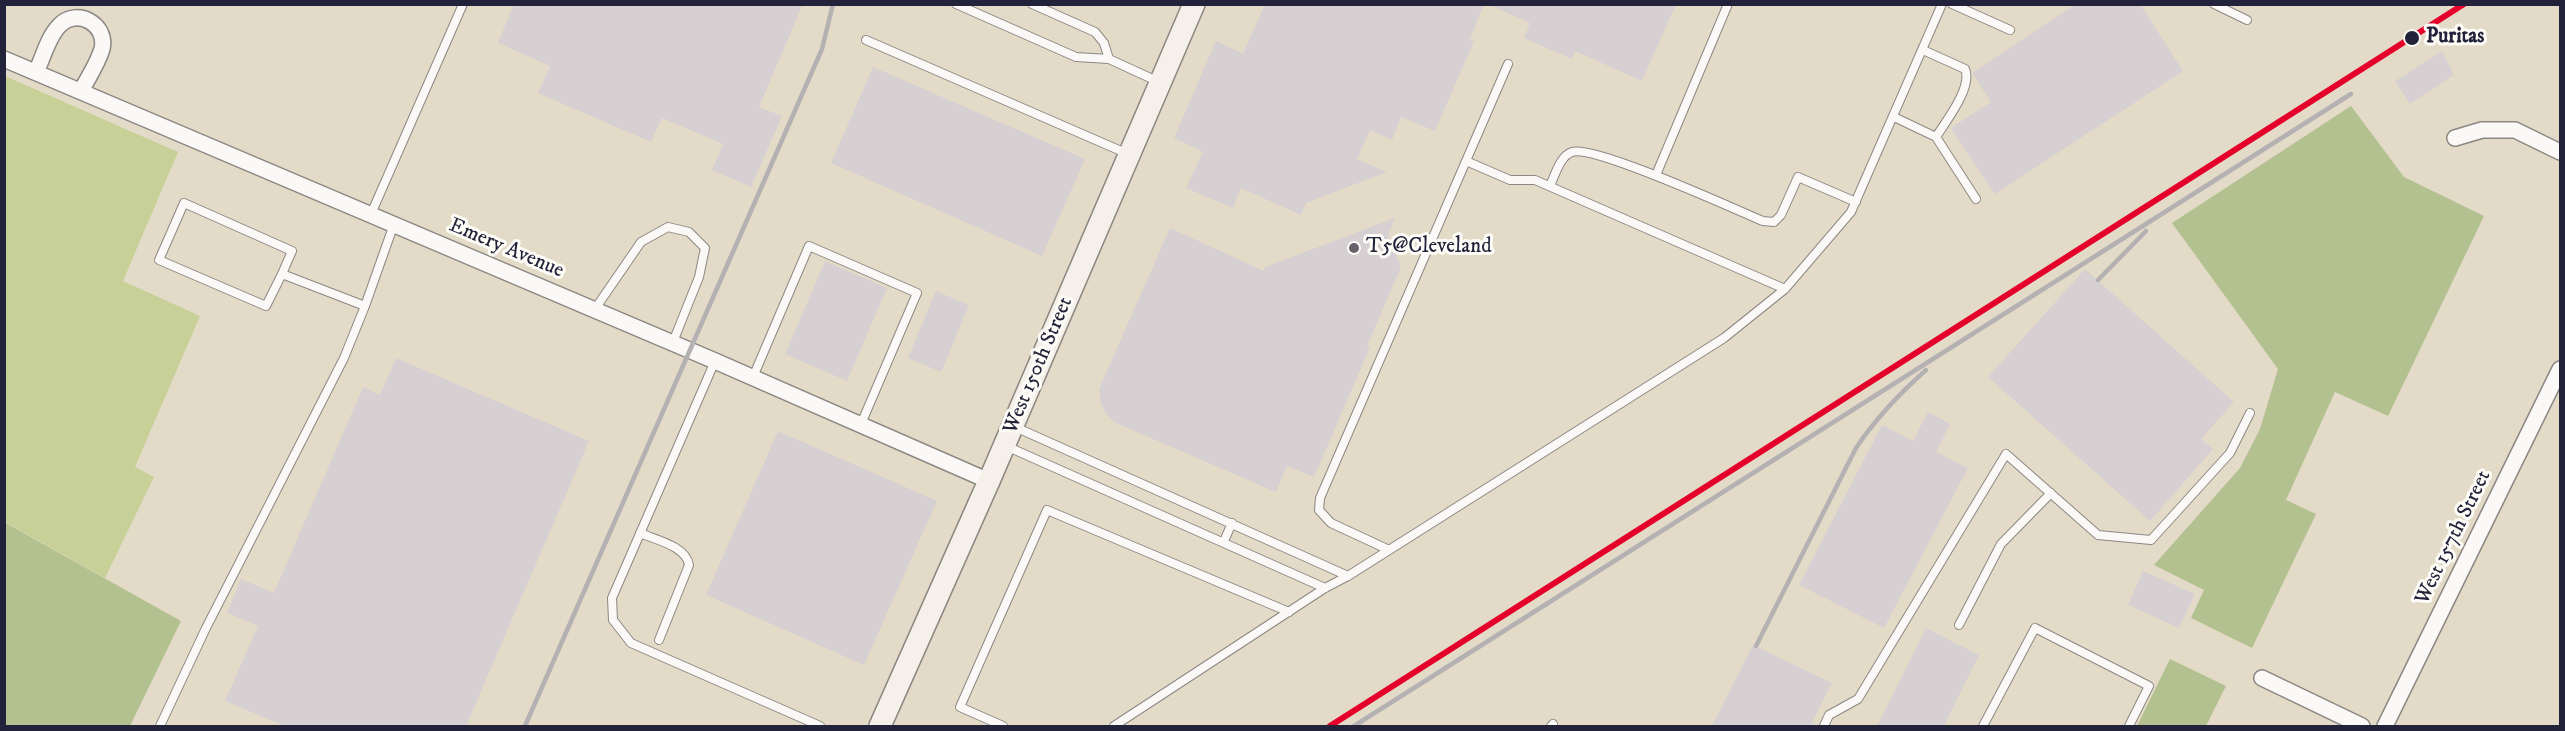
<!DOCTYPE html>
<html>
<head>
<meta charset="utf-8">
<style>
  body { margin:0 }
  #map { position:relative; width:2565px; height:731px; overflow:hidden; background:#e4dac8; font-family:"IM FELL DW Pica",serif }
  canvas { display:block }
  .frame { position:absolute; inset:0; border:6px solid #22223b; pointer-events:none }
</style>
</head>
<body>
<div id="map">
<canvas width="2565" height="731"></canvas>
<div class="frame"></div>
</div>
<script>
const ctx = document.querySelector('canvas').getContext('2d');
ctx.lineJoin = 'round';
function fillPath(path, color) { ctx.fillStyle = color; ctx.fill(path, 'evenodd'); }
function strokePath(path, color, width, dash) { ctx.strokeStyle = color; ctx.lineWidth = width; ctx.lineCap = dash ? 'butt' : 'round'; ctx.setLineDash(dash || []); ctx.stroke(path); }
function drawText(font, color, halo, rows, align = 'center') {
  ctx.font = font + ' "IM FELL DW Pica",serif'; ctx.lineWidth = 6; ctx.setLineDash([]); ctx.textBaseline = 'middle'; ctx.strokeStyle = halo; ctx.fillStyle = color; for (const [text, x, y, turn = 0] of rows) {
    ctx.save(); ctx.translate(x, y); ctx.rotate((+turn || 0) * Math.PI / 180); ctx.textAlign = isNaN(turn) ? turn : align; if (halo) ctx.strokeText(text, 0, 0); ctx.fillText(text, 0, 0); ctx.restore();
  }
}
fillPath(new Path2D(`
  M5,76L178,152L123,281L200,316L135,467L154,477L105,578L5,522Z`), '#c7d197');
fillPath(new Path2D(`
  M2351,106L2404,177L2484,216L2388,416L2335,392L2286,500L2316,514L2252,648L2191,618L2204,590L2154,565L2240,468L2260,429L2278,369L2172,223Z
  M4,522L181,621L130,726H5Z
  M2170,659L2226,686L2206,726H2137Z`), '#b3c190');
fillPath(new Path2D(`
  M514,4H803L759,107L782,116L751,187L712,170L723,144L662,118L651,142L538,93L550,66L498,43Z
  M1265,4H1484L1470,39L1474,41L1435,131L1401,117L1392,140L1370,130L1357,159L1387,172L1306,203L1301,215L1241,188L1233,208L1186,188L1203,152L1174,138L1216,41L1243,54Z
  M1488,4H1676L1642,81L1575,51L1572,59L1524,38L1530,23Z
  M2076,4H2140L2183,71L1995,194L1951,128L1991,102L1972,73Z
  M2442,51L2454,75L2410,104L2395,81Z
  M873,67L1085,159L1042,256L831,163Z
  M1395,218L1388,235L1401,267L1367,346L1370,347L1314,477L1287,466L1276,492L1116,423L1106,414L1101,403L1099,389L1170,228L1264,271L1265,267Z
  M825,261L887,288L847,381L785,354Z
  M2085,269L2234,402L2201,439L2213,449L2150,521L1988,377Z
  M936,291L969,305L941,372L908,358Z
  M396,358L589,441L466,726H285L225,701L258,626L227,613L241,579L274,593L363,387L380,395Z
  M1928,412L1950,424L1936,452L1968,468L1884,628L1799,585L1882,425L1913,441Z
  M778,431L937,501L864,665L706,595Z
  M2143,571L2195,594L2179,628L2128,605Z
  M1926,628L1979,655L1944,726H1877Z
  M1753,645L1832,683L1810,726H1712Z`), '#d6d0d2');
const lane = new Path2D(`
  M956,4L1076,57L1109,59L1159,82
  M1032,4L1095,32L1104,43L1109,59
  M1952,4L2010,30
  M2214,4L2247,20
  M866,40L1128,154
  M1923,50L1965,69C1973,87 1946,121 1936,137
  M1894,117L1936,137L1976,199
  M1466,161L1508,64
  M1656,175L1728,4
  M1550,186C1555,175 1560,156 1572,152C1593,144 1734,209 1763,221L1774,222L1781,215L1798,177L1856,202
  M371,214L463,4
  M282,274L292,251L184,203L159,260L266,306L282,274L365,306L394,224
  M595,309L641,242L668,227L689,232L705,248L699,277L673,342
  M715,361L612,598L613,620L631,643L820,726
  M753,377L809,246L917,293L861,424
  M1015,427L1348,576
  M1006,446L1325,588
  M640,533C656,540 686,546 689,565L659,640
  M1224,541L1232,523
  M1387,549L1331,523L1319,510L1320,498L1466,161L1510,180H1535L1785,289
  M1959,625L2001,544L2051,493
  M160,726L206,628L344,358L365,306
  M1003,726L960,707L1047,510L1289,612
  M1114,726L1325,588L1348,576L1724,338L1785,289L1851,212L1942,4
  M1551,726L1553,724
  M1824,726L1829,715L1858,699L2006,454L2098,535L2151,540L2230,453L2250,413
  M1983,726L2035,628L2149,686L2129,726`);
const street = new Path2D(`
  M4,59L715,361L989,481
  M36,72C43,58 48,37 59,26C76,7 108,24 102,49C98,63 88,78 81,91
  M2455,138L2482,130H2515L2560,152
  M2262,678L2362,726
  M2385,726L2560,369`);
const secondary = new Path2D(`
  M880,726L989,481L1194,4`);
strokePath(lane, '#8c8782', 10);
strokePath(street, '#8c8782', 18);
strokePath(secondary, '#8c8782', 24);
strokePath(lane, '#fbf9f7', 8);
strokePath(street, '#fbf9f7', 15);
strokePath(secondary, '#f5f0e9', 21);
strokePath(new Path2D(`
  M2098,280L2146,231
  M1756,646L1856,448C1876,418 1899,394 1926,370
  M525,726L822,49L833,4
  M1354,726L2351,94`), '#b3b1b2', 4.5);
strokePath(new Path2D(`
  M1330,726C1707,484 2087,246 2464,4`), '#e4002b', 6);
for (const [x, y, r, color] of [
  [2412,38,8,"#22223b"],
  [1354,248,6,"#66626c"]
]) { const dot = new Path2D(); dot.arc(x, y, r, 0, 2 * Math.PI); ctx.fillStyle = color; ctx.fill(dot); strokePath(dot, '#fdfcf7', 2); }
drawText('bold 21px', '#22223b', '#fdfcf7', [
  ["Puritas",2426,38]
], 'left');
drawText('21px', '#22223b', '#fdfcf7', [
  ["T5@Cleveland",1366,248]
], 'left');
drawText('21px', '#22223b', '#fdfcf7', [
  ["Emery Avenue",506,249,23],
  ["West 150th Street",1039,366,-67],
  ["West 157th Street",2454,538,-64]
]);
</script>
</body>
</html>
